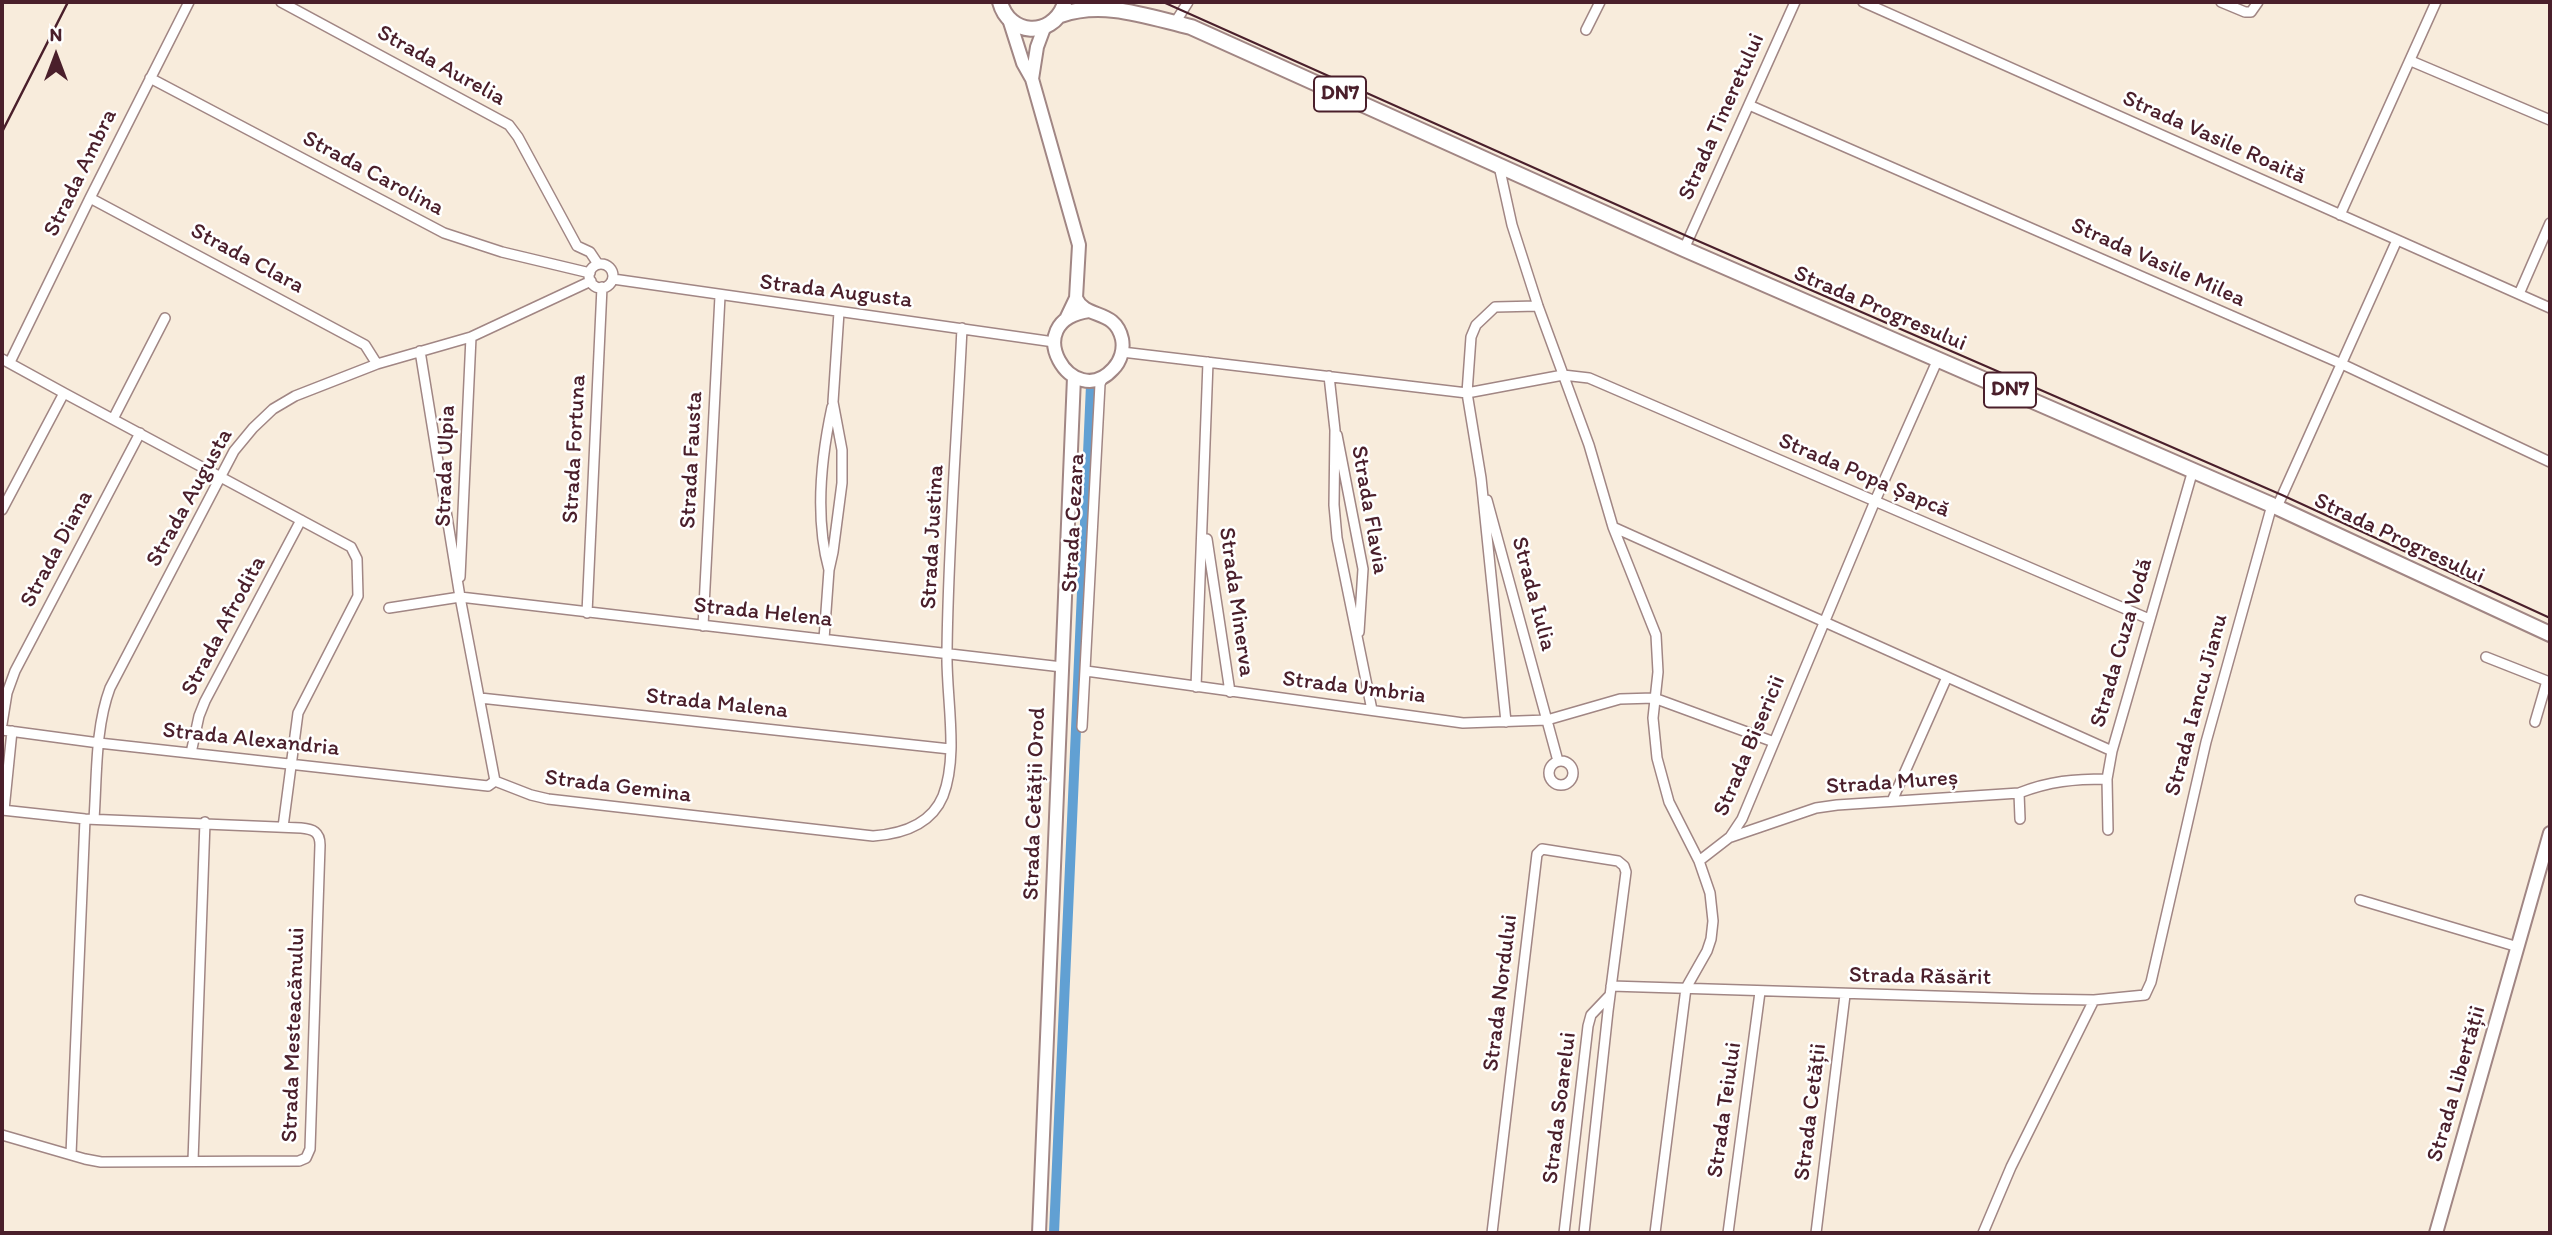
<!DOCTYPE html>
<html>
<head>
<meta charset="utf-8">
<style>
  body { margin:0 }
  #map { position:relative; width:2552px; height:1235px; overflow:hidden; background:#f8ecdc; font-family:Itim,sans-serif }
  canvas { display:block }
  .frame { position:absolute; inset:0; border:4px solid #4a1f2b; pointer-events:none }
  .north { position:absolute; left:21px; top:21px; width:70px; height:70px; -webkit-text-stroke:5px #fff; paint-order:stroke; rotate:0deg; font-size:19px; font-weight:700; line-height:28px; text-align:center; color:#4a1f2b }
  .north::after { content:''; display:block; margin:auto; width:24px; height:32px; background:#4a1f2b; clip-path:polygon(50% 0,100% 100%,50% 72%,0 100%) }
</style>
</head>
<body>
<div id="map">
<canvas width="2552" height="1235"></canvas>
<div class="frame"></div>
<div class="north">N</div>
</div>
<script>
const ctx = document.querySelector('canvas').getContext('2d');
ctx.lineJoin = 'round';
function strokePath(path, color, width, dash) { ctx.strokeStyle = color; ctx.lineWidth = width; ctx.lineCap = dash ? 'butt' : 'round'; ctx.setLineDash(dash || []); ctx.stroke(path); }
function drawText(font, color, halo, rows, align = 'center') {
  ctx.font = font + ' Itim,sans-serif'; ctx.lineWidth = 5; ctx.setLineDash([]); ctx.textBaseline = 'middle'; ctx.strokeStyle = halo; ctx.fillStyle = color; for (const [text, x, y, turn = 0] of rows) {
    ctx.save(); ctx.translate(x, y); ctx.rotate((+turn || 0) * Math.PI / 180); ctx.textAlign = isNaN(turn) ? turn : align; if (halo) ctx.strokeText(text, 0, 0); ctx.fillText(text, 0, 0); ctx.restore();
  }
}
strokePath(new Path2D(`
  M1054,1233L1091,385`), '#61a0d3', 10);
const street = new Path2D(`
  M281,2L509,125L518,137L577,246L590,252L598,264
  M1863,2L2550,308
  M2221,2L2245,12H2251L2258,2
  M1178,18L1188,2
  M1586,30L1600,2
  M2411,61L2550,120
  M150,78L444,233L502,252L590,273
  M1749,105L2342,364L2550,462
  M1499,166L1512,225L1538,306L1589,445L1613,527L1656,635L1658,672L1653,718L1657,758L1669,802L1699,861L1710,893L1713,921L1711,939L1707,951L1686,988L1655,1233
  M90,198L365,345L377,364
  M2340,215L2436,2
  M1684,249L1795,2
  M589 276a12 12 0 1 1 24 0a12 12 0 1 1-24 0Z
  M613,279L1054,342
  M2519,294L2550,223
  M420,351L460,597L495,781
  M1122,352L1467,393L1563,375L1589,378L2149,619
  M2,359L64,393
  M10,362L90,198L189,2
  M1329,376L1335,430L1334,505L1337,538L1372,710
  M113,419L165,318
  M1337,435L1363,569L1359,632
  M1487,500L1558,761
  M2277,507L2397,240
  M2,510L64,393L351,547L357,559L358,596L298,713L283,827
  M1613,527L2112,751
  M1207,539L1230,692
  M829,570C815,519 821,458 832,407
  M460,577L471,337
  M389,608L460,597L1062,667
  M587,613L602,287
  M703,626L720,296
  M824,639L829,570L833,552L842,483V450L833,402L839,312
  M2486,657L2547,681
  M1086,671L1463,723L1547,720L1620,699L1654,698L1774,742
  M1196,687L1208,362
  M480,698L950,749
  M1506,722L1481,478L1467,393L1471,337L1476,325L1495,307L1538,306
  M2535,722L2547,681L2550,682
  M2,724L7,693L15,671L140,433
  M1082,727L1100,384L1103,377
  M2,730L99,743L488,786L495,781
  M191,753L199,716L205,701L301,520
  M1549 773a12 12 0 1 1 24 0a12 12 0 1 1-24 0Z
  M495,781L531,795L548,799L873,836C902,834 931,825 943,796C959,755 946,697 947,653C948,545 957,436 962,328
  M2019,793L2020,819
  M1892,801L1947,677
  M2,810L85,819L301,828C313,829 320,832 320,845L310,1149L306,1158L299,1161L101,1162L85,1159L2,1135
  M4,810L12,731
  M94,819C97,777 95,728 110,688L234,451L253,428L273,409L295,396L377,364L471,337L591,281
  M2108,830L2107,779L2112,751L2193,470
  M1731,837L1816,808L1837,805L2019,793C2050,781 2074,779 2107,779
  M1699,861L1730,837L1742,819L1875,501L1938,359
  M2360,900L2518,947
  M1611,986L2032,999L2094,1000L2145,995L2151,982L2206,742L2272,505
  M71,1154L85,819
  M193,1161L205,822
  M1492,1233L1537,854L1542,849L1618,861L1624,866L1626,872L1608,1011L1584,1233
  M1564,1233L1588,1026L1591,1015L1610,995
  M1728,1233L1760,992
  M1816,1233L1845,995
  M1983,1233L2011,1167L2094,1000`);
const secondary = new Path2D(`
  M1009,19L1023,63L1032,79L1079,245L1076,298L1066,319
  M1032,79L1037,47L1044,28
  M1076,298C1086,320 1115,308 1122,339C1124,349 1121,361 1113,369C1073,413 1017,321 1089,311
  M1039,1233L1074,377
  M2436,1233L2550,833`);
const primary = new Path2D(`
  M1000,2C1009,36 1051,38 1064,6
  M1061,15C1104,0 1148,17 1191,27L1684,249L2272,505L2550,634`);
strokePath(street, '#a18684', 12);
strokePath(secondary, '#a18684', 16);
strokePath(primary, '#a18684', 18);
strokePath(street, '#fff', 9);
strokePath(secondary, '#fff', 12);
strokePath(primary, '#fff', 14);
strokePath(new Path2D(`
  M1163,2L1689,237L2282,495L2550,618`), '#4a1f2b', 2);
strokePath(new Path2D(`
  M2,132L68,2`), '#4a1f2b', 2.5);
for (const [x, y, w] of [
  [1340,94,52],
  [2010,390,52]
]) { const box = new Path2D(); box.roundRect(x - w / 2, y - 17.5, w, 35, 5); ctx.fillStyle = '#fff'; ctx.fill(box); strokePath(box, '#4a1f2b', 2); }
drawText('bold 21px', '#4a1f2b', null, [
  ["DN7",1340,94],
  ["DN7",2010,390]
]);
drawText('23px', '#4a1f2b', '#fff', [
  ["Strada Aurelia",441,66,29],
  ["Strada Tineretului",1722,117,-66],
  ["Strada Vasile Roaită",2214,138,24],
  ["Strada Ambra",81,173,-64],
  ["Strada Carolina",373,174,28],
  ["Strada Clara",247,259,28],
  ["Strada Vasile Milea",2158,263,24],
  ["Strada Augusta",836,292,7],
  ["Strada Progresului",1880,309,23],
  ["Strada Fortuna",575,449,-87],
  ["Strada Fausta",692,460,-87],
  ["Strada Ulpia",446,466,-88],
  ["Strada Popa Șapcă",1864,476,23],
  ["Strada Augusta",190,498,-61],
  ["Strada Flavia",1369,510,80],
  ["Strada Cezara",1074,523,-87],
  ["Strada Justina",933,537,-87],
  ["Strada Progresului",2399,539,25],
  ["Strada Diana",57,549,-62],
  ["Strada Iulia",1533,594,75],
  ["Strada Minerva",1236,602,82],
  ["Strada Helena",763,613,6],
  ["Strada Afrodita",224,626,-62],
  ["Strada Cuza Vodă",2122,643,-74],
  ["Strada Umbria",1354,688,7],
  ["Strada Malena",717,704,6],
  ["Strada Iancu Jianu",2197,705,-75],
  ["Strada Alexandria",251,740,6],
  ["Strada Bisericii",1750,746,-67],
  ["Strada Mureș",1892,783,-4],
  ["Strada Gemina",618,787,7],
  ["Strada Cetății Orod",1035,804,-88],
  ["Strada Răsărit",1920,977,1],
  ["Strada Nordului",1501,993,-83],
  ["Strada Mesteacănului",294,1035,-88],
  ["Strada Libertății",2457,1084,-74],
  ["Strada Soarelui",1560,1108,-83],
  ["Strada Teiului",1725,1110,-82],
  ["Strada Cetății",1811,1112,-83]
]);
</script>
</body>
</html>
